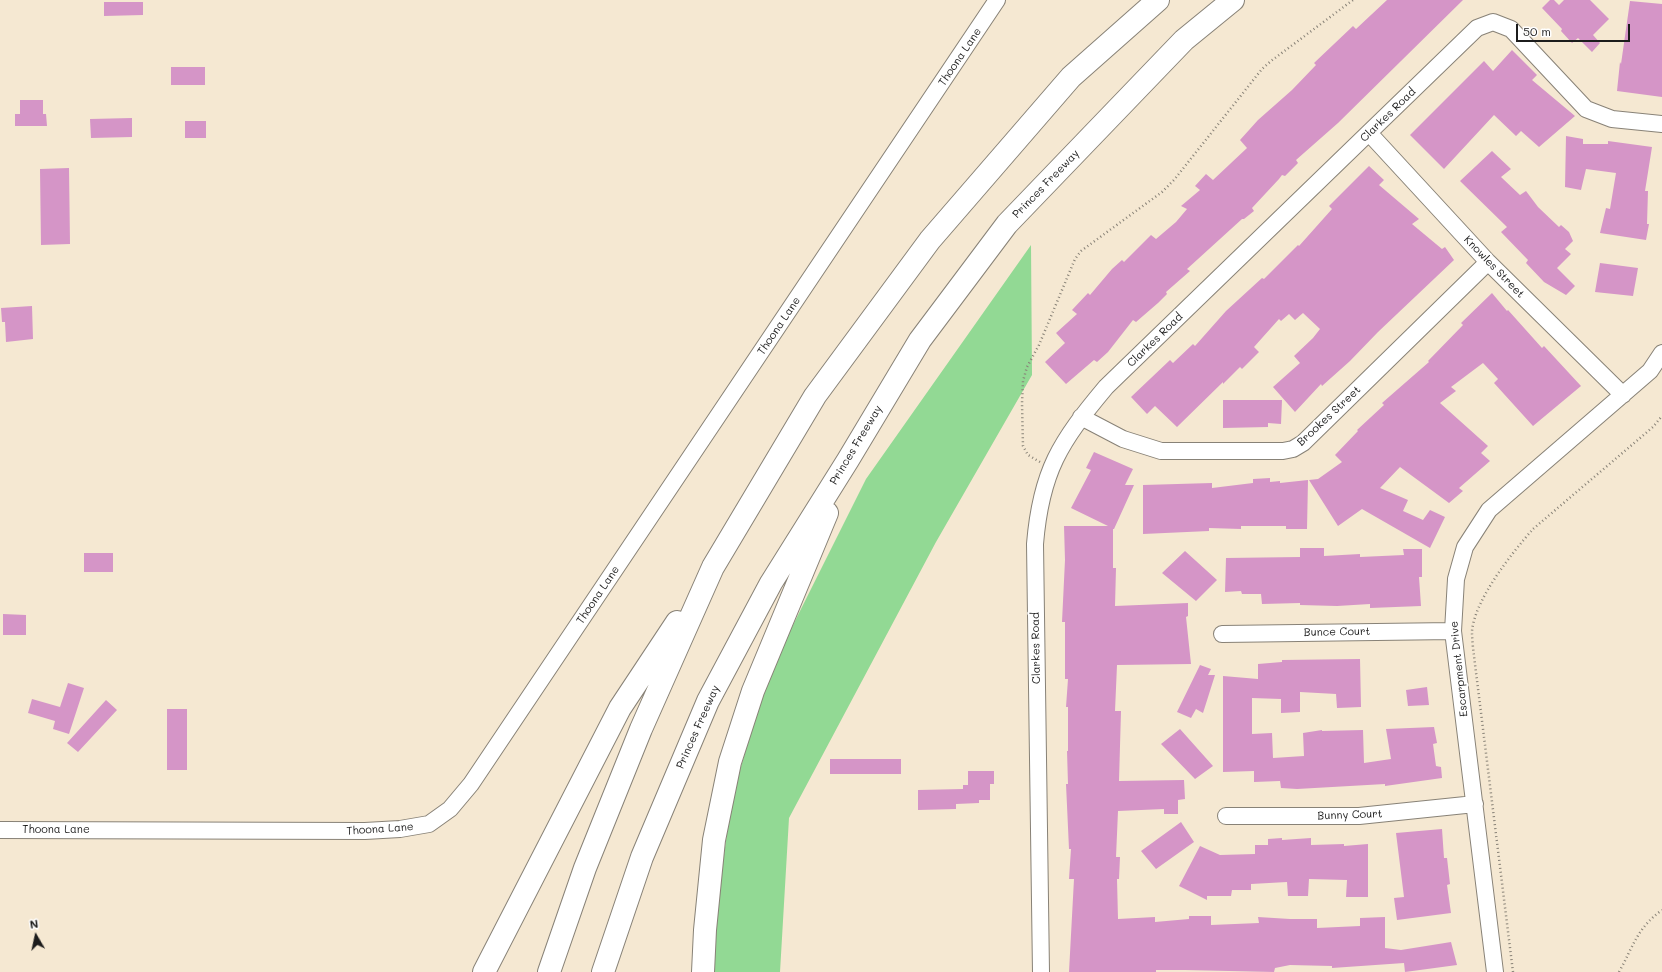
<!DOCTYPE html>
<html>
<head>
<meta charset="utf-8">
<style>
  body { margin:0 }
  #map { position:relative; width:1662px; height:972px; overflow:hidden; background:#f5e8d2; font-family:Mali,sans-serif }
  canvas { display:block }
  .north { position:absolute; left:16px; top:916px; width:40px; height:40px; -webkit-text-stroke:3px #fff; paint-order:stroke; rotate:351deg; font-size:11px; font-weight:700; line-height:16px; text-align:center; color:#1c1c1c }
  .north::after { content:''; display:block; margin:auto; width:14px; height:18px; background:#1c1c1c; clip-path:polygon(50% 0,100% 100%,50% 72%,0 100%) }
  .scale { position:absolute; left:1516px; top:24px; width:114px; height:18px; box-sizing:border-box; border:2px solid #1c1c1c; border-top:0; padding-left:5px; font-size:12px; line-height:14px; white-space:nowrap; color:#1c1c1c; -webkit-text-stroke:3px #fff; paint-order:stroke }
</style>
</head>
<body>
<div id="map">
<canvas width="1662" height="972"></canvas>
<div class="north">N</div>
<div class="scale">50 m</div>
</div>
<script>
const ctx = document.querySelector('canvas').getContext('2d');
ctx.lineJoin = 'round';
function fillPath(path, color) { ctx.fillStyle = color; ctx.fill(path, 'evenodd'); }
function strokePath(path, color, width, dash) { ctx.strokeStyle = color; ctx.lineWidth = width; ctx.lineCap = dash ? 'butt' : 'round'; ctx.setLineDash(dash || []); ctx.stroke(path); }
function drawText(font, color, halo, rows, align = 'center') {
  ctx.font = font + ' Mali,sans-serif'; ctx.lineWidth = 4; ctx.setLineDash([]); ctx.textBaseline = 'middle'; ctx.strokeStyle = halo; ctx.fillStyle = color; for (const [text, x, y, turn = 0] of rows) {
    ctx.save(); ctx.translate(x, y); ctx.rotate((+turn || 0) * Math.PI / 180); ctx.textAlign = isNaN(turn) ? turn : align; if (halo) ctx.strokeText(text, 0, 0); ctx.fillText(text, 0, 0); ctx.restore();
  }
}
fillPath(new Path2D(`
  M1031,245L1032,375L936,542L789,818L780,972H713L717,904L732,798L761,697L780,651L866,479Z`), '#92d994');
fillPath(new Path2D(`
  M1387,0H1463L1338,123L1296,160L1298,163L1285,176L1282,175L1279,179L1252,208L1254,211L1244,219H1242L1187,269L1190,271L1166,292L1167,294L1158,303L1136,322L1133,320L1108,352L1097,362L1094,360L1066,384L1045,362L1065,343L1056,333L1077,314L1072,310L1088,293L1090,295L1112,269L1122,260L1124,262L1151,235L1156,239L1176,222L1187,209L1181,206L1200,190L1195,186L1206,174L1213,180L1247,148L1240,140L1258,120L1292,90L1316,65L1314,63L1353,26L1356,29Z
  M1550,0H1554L1559,5L1564,0H1590L1609,19L1593,35L1600,43L1592,52L1578,38L1572,43L1561,31L1562,29L1542,8Z
  M1630,1L1662,4V97L1617,91L1620,62L1621,64Z
  M104,2H143V15L104,16Z
  M1512,50L1537,75L1532,80L1575,116L1539,147L1521,131L1516,136L1494,115L1444,169L1410,135L1484,61L1493,71Z
  M171,67H205V85H171Z
  M20,100H43V114H46L47,126H15V114H20Z
  M132,118V137L91,138L90,119Z
  M185,121H206V138H185Z
  M1566,136L1583,139V144H1608V141L1652,147L1645,191H1648L1647,224H1649L1646,240L1600,233L1606,208L1610,209L1616,173L1586,169L1581,190L1565,187Z
  M1492,151L1511,169L1501,177L1520,195L1526,191L1538,207L1559,227L1561,225L1569,232L1573,241L1565,249L1571,254L1557,268L1575,286L1566,295L1544,282L1526,263L1528,260L1501,232L1507,227L1460,181Z
  M1369,166L1384,180L1379,185L1419,219L1412,224L1442,249L1445,247L1454,260L1378,332L1350,361L1322,386L1321,384L1295,412L1273,387L1300,363L1294,356L1313,338L1320,329L1303,313L1295,320L1289,314L1281,321L1279,319L1254,347L1259,352L1242,369L1240,367L1223,384V382L1177,427L1155,406L1147,414L1131,397L1170,360L1173,363L1193,344L1195,346L1226,311L1262,278L1264,279L1298,245L1299,246L1332,209L1329,206Z
  M69,168L70,244L41,245L40,169Z
  M1600,263L1638,268L1633,296L1595,292Z
  M1492,293L1507,311L1508,310L1542,348L1544,346L1581,386L1533,426L1494,383L1498,379L1483,363L1451,387L1456,391L1440,403L1488,446L1481,453L1490,461L1459,488L1463,491L1449,503L1400,467L1380,488L1408,500L1403,511L1423,520L1430,510L1445,517L1430,548L1362,509L1338,526L1309,480L1318,479L1342,462L1335,455L1358,431L1357,430L1384,405L1382,403L1429,362L1428,361L1463,325L1461,323Z
  M32,306L33,339L6,342L5,322H2L1,308Z
  M1223,400H1282L1281,424L1268,423V427L1223,428Z
  M1094,452L1133,469L1125,485H1134L1114,529H1113V568H1116L1115,606L1188,603V616L1186,617L1191,664L1117,665L1115,711H1121L1119,781L1184,780L1185,799L1178,800V814H1164V809L1118,811L1116,857H1120L1119,879H1117L1118,919L1155,917V922L1189,919V916H1211V925L1259,923L1258,917L1290,919H1317V928L1360,926V918L1385,917V948L1401,950L1451,942L1457,965L1405,972L1404,963L1332,968V966L1290,965L1275,968L1274,972L1185,970H1156V972H1069L1074,879H1069L1071,849H1069L1066,784H1068L1067,751H1068V707H1066L1068,679H1065V622H1062L1065,560L1064,526H1108L1071,508L1091,470L1086,468Z
  M1270,478V482L1280,481V483L1308,480L1307,529H1286V526H1241V529L1209,528V531L1143,534V485L1212,483V488L1253,483V479Z
  M1300,548H1324V556L1360,554V557L1404,555L1403,549H1422V577H1419L1421,606L1370,608V604L1337,606L1300,605V603L1262,604L1261,594H1242L1241,591L1225,592L1226,558L1300,557Z
  M1185,551L1217,580L1196,601L1162,573Z
  M84,553H113V572H84Z
  M3,614L26,615V635H3Z
  M1360,659L1361,707L1337,708L1336,694L1300,692V712L1281,713V699L1252,698V734L1272,733L1273,758L1304,756L1303,733L1322,730V731L1363,730L1364,763L1391,759L1386,729L1434,727L1437,743L1433,744L1436,766L1441,767L1442,778L1385,786V784L1297,789L1281,788L1280,781L1254,782V771L1223,772V676L1258,679V664L1282,662V660Z
  M1200,665L1211,669L1208,675H1215L1203,713L1196,709L1191,718L1177,712Z
  M68,683L84,688L69,734L53,729L55,721L28,713L32,699L60,707Z
  M1427,687L1429,705L1408,706L1406,690Z
  M106,700L117,710L78,752L67,743Z
  M167,709H187V770H167Z
  M1180,729L1213,766L1195,779L1161,744Z
  M830,759H901V774H830Z
  M968,771H994V784H990V800H979V803L956,804V809L918,810V790L963,789V785H968Z
  M1181,822L1194,842L1156,869L1141,851Z
  M1442,829L1444,858H1447L1450,884L1447,885L1451,913L1397,920L1394,898L1404,897L1396,833Z
  M1282,838V840L1311,838V845L1344,844V846L1368,844V897H1346L1347,880L1309,879L1308,896H1288L1287,882L1251,884V890H1232L1231,896H1207V900L1179,886L1200,846L1220,855L1255,854V845H1268V839Z`), '#d595c7');
const minor = new Path2D(`
  M1369,133L1488,262L1623,395
  M1081,417L1123,439L1161,451H1283L1293,449L1303,443L1488,262
  M1222,634L1453,631
  M1226,816H1359L1475,804
  M0,830L365,831L400,829L429,824L450,809L471,784L997,0
  M1041,972L1035,544C1041,471 1060,442 1106,387L1477,28L1493,22L1511,29L1586,109L1612,119L1662,124
  M1495,972L1453,631L1456,579L1465,547L1489,510L1650,371L1662,353`);
const highway = new Path2D(`
  M484,972L620,708L677,622
  M549,972L585,868L641,729L713,567L815,396L930,240L1071,77L1158,0
  M603,972L642,857L708,701L771,583L848,460L920,340L1007,224L1184,40L1233,0
  M703,972L705,930L714,840L730,762L753,691L827,513`);
strokePath(minor, '#888277', 18);
strokePath(highway, '#888277', 24);
strokePath(new Path2D(`
  M1040,462L1028,455L1023,446L1022,403L1023,381L1027,367L1039,345L1075,259L1081,251L1162,192L1174,180L1262,69L1271,61L1353,0
  M1513,972L1474,656C1473,648 1472,639 1472,631C1475,599 1512,553 1533,529L1653,427L1662,416
  M1619,972C1633,947 1637,928 1662,910`), '#888277', 2.5, [1, 3]);
strokePath(minor, '#fff', 16);
strokePath(highway, '#fff', 22);
drawText('11px', '#1c1c1c', '#fff', [
  ["Thoona Lane",960,57,-56],
  ["Clarkes Road",1388,115,-44],
  ["Princes Freeway",1046,184,-46],
  ["Knowles Street",1494,267,46],
  ["Thoona Lane",779,326,-56],
  ["Clarkes Road",1155,340,-44],
  ["Brookes Street",1329,416,-43],
  ["Princes Freeway",856,445,-59],
  ["Thoona Lane",598,595,-56],
  ["Bunce Court",1337,632,-1],
  ["Clarkes Road",1036,648,-91],
  ["Escarpment Drive",1459,669,-96],
  ["Princes Freeway",698,727,-66],
  ["Bunny Court",1350,815,-2],
  ["Thoona Lane",380,829,-4],
  ["Thoona Lane",56,830]
]);
</script>
</body>
</html>
